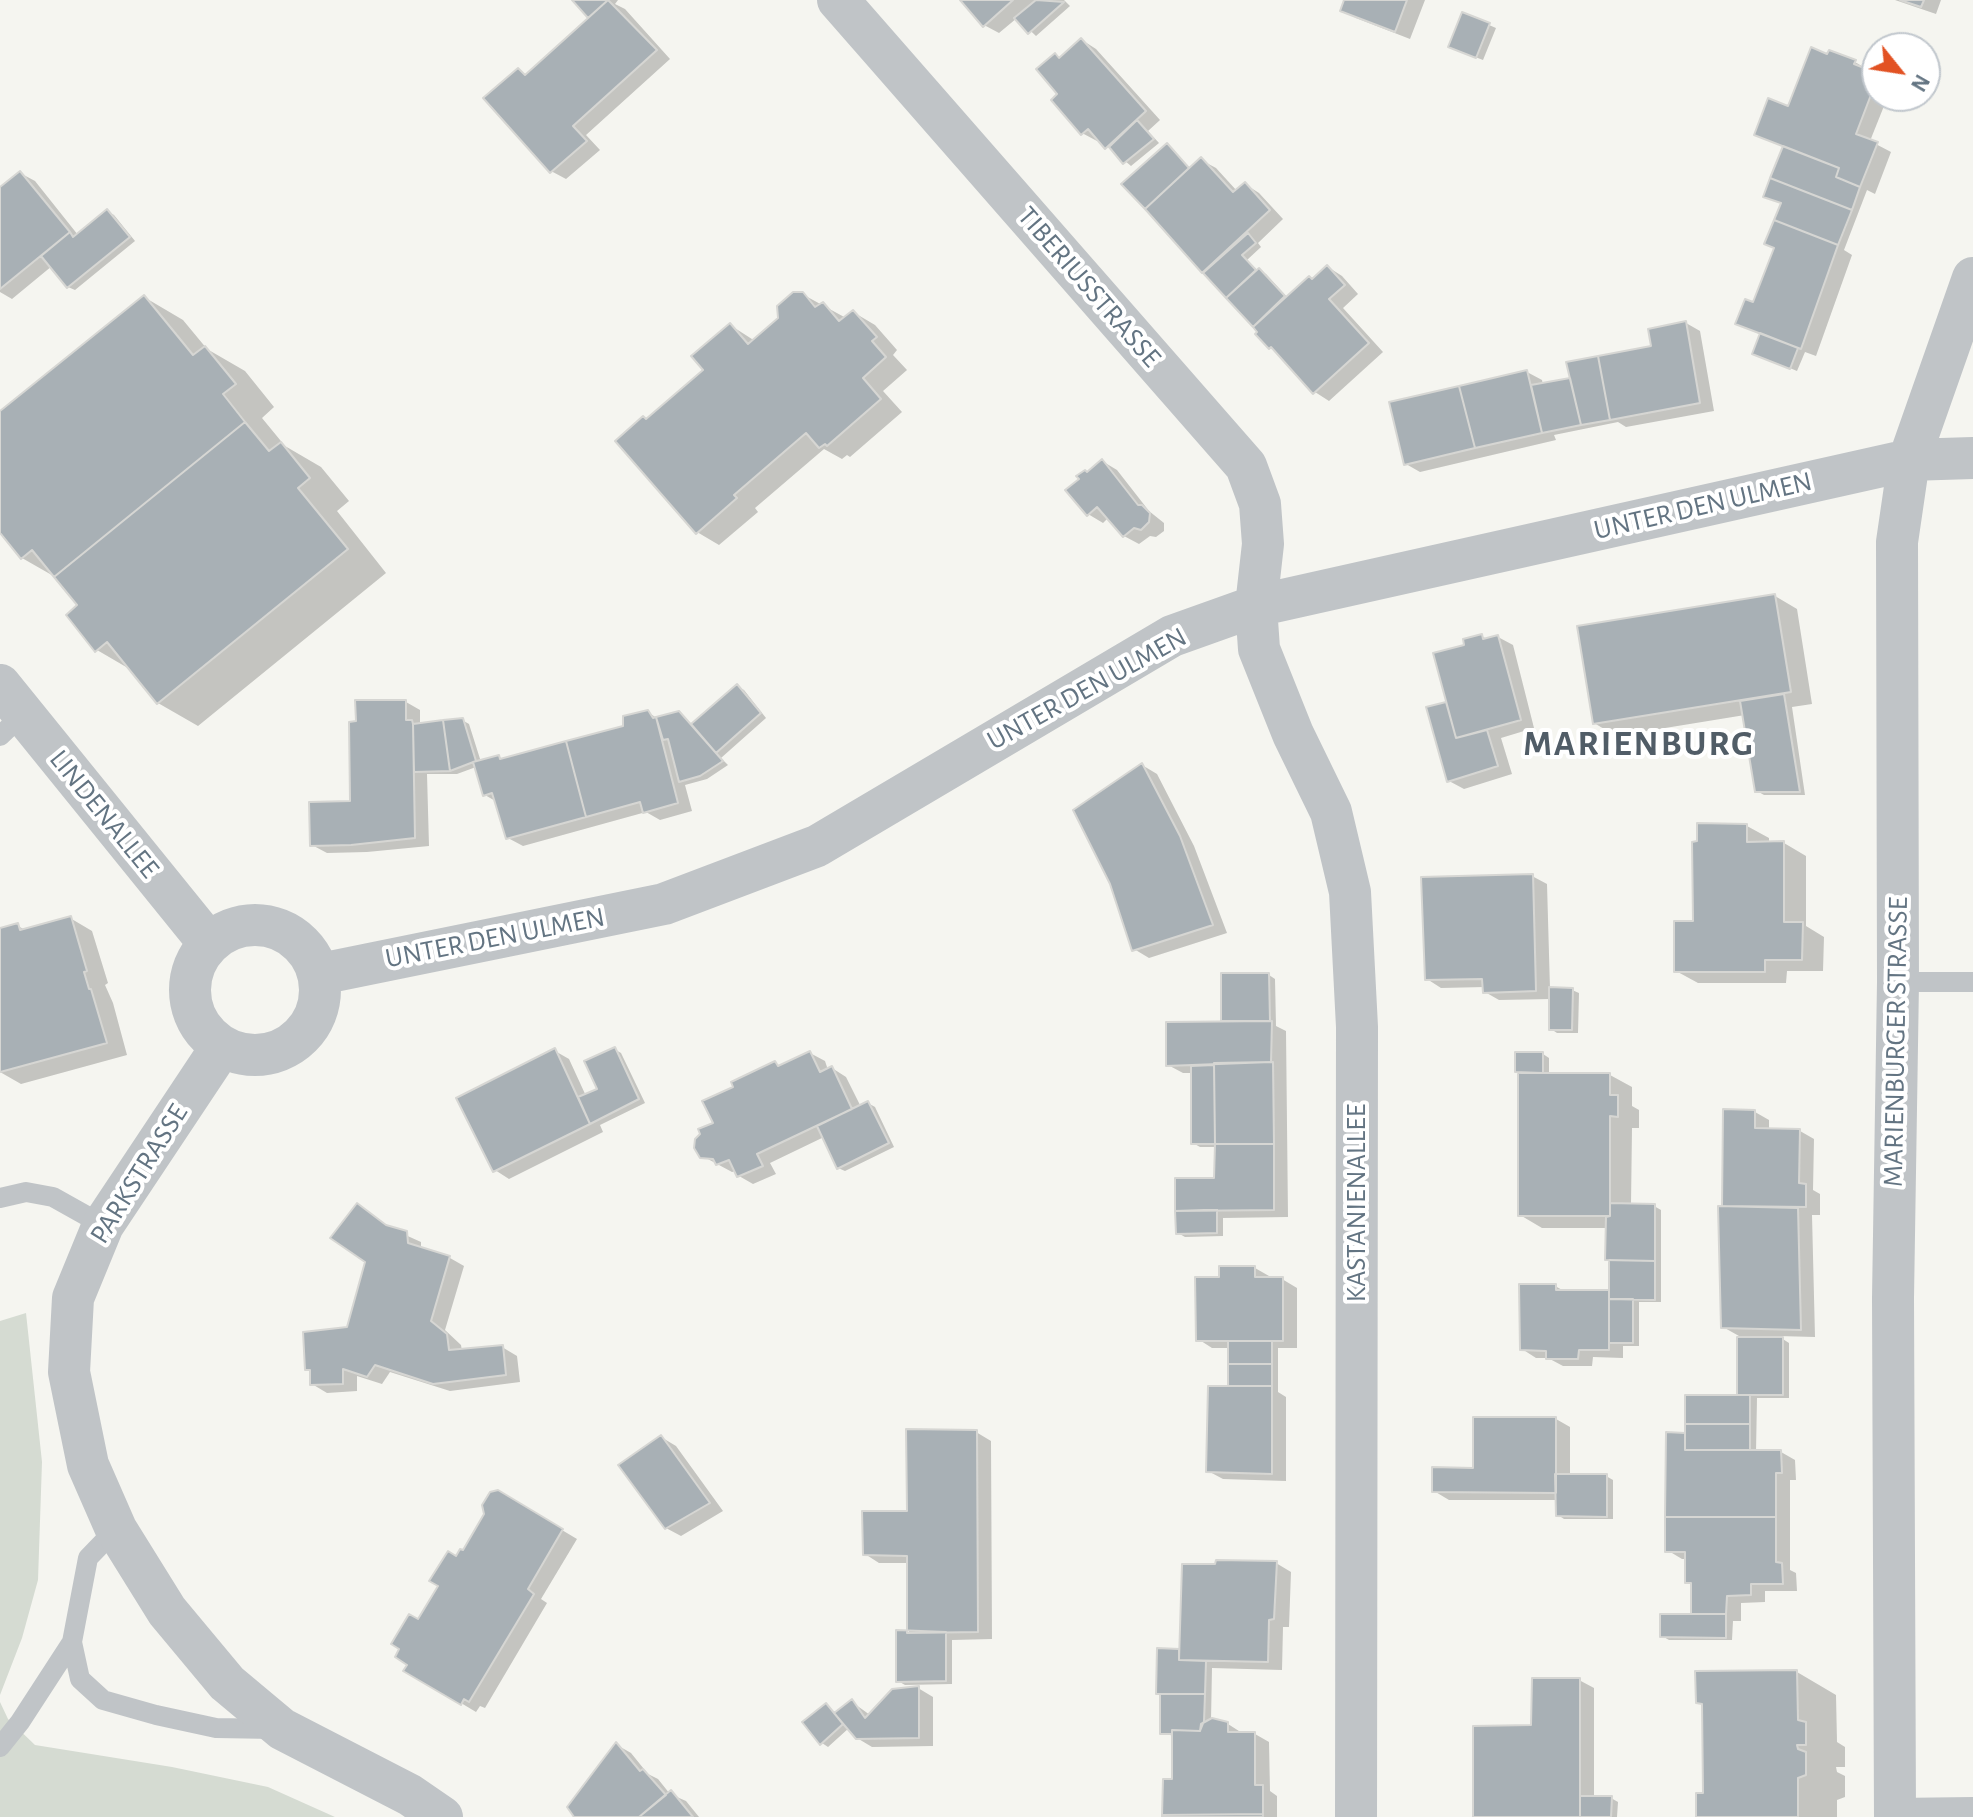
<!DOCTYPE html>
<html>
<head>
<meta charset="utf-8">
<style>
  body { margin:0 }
  #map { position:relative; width:1973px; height:1817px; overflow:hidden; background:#f5f5f0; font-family:"Alegreya Sans",sans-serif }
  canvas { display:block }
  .north { position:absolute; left:1861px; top:32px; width:80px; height:80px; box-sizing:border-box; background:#fff; border:2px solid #c1c7cd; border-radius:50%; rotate:120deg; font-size:22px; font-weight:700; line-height:32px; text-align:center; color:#637482 }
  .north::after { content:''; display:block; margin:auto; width:28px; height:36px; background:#e25223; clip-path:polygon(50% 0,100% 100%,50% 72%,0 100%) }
</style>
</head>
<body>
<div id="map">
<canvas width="1973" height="1817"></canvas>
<div class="north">N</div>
</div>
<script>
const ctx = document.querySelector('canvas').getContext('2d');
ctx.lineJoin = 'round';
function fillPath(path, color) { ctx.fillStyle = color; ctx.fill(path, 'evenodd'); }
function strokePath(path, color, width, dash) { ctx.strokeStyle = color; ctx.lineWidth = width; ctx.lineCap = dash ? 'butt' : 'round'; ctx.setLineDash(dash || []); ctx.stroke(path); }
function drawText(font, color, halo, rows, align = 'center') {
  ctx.font = font + ' "Alegreya Sans",sans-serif'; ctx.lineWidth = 8; ctx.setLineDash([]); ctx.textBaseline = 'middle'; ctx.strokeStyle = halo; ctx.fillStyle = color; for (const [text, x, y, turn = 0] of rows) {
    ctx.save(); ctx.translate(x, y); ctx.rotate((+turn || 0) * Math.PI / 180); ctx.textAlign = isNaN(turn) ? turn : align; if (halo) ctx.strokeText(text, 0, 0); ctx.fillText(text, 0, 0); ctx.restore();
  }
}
fillPath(new Path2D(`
  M26,1313L42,1462L38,1580L22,1638L0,1695V1321Z
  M0,1702L8,1719L35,1745L172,1767L268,1787L335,1817H0Z`), '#d5dbd2');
fillPath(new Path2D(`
  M574,0H618L615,4L625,9L670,59L586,135L600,150L566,179L551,171L518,70L528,76L591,19Z
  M962,0H1064L1070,6L1036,36L1017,18L999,33L984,25Z
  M1346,0H1425L1410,39L1356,18L1342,10Z
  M1895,0H1941L1936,14Z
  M1489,25L1496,28L1483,60L1457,50Z
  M1082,40L1096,49L1160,120L1148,131L1159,143L1131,166L1099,139L1097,141L1082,133L1060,94L1055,56L1061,59Z
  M1828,56L1855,62L1877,75V96H1888L1870,141L1891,152L1875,194L1867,190L1844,250L1852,255L1816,356L1805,352L1797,371L1761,356V335L1738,323L1754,305L1776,248L1783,204L1772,200L1784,147L1756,134L1790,109Z
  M1167,145L1191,169L1201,160L1216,168L1237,191L1245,184L1259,193L1283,219L1258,243L1261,247L1247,260L1258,271L1266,274L1288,298L1328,267L1342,276L1358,294L1343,308L1383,352L1329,401L1315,392L1278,352L1270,348L1258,334L1260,332L1124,184Z
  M20,173L35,181L78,235L107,211L114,215L135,241L75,290L68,287L52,266L12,299L0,292V189Z
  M802,294L846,318L853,312L875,325L897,350L893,355L907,370L883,391L902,412L850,457L847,455L842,459L824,449L755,508L758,512L719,545L697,532L647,420L705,370L730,325L755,341Z
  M144,297L183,320L207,349L245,371L274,407L262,418L285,446L321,467L349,501L337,511L386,573L198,726L158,703L133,671L97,650L80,606L57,578L22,558L0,530V413Z
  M1686,323L1700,331L1714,411L1626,427L1618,422L1554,435L1556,440L1420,472L1406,464L1527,372L1542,380L1543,385L1572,380L1653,348Z
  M1102,461L1117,470L1149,511L1164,523V531L1156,537L1150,536L1139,544L1124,536L1108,518L1103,523L1088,514Z
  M1775,596L1797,609L1812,704L1792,707L1805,795H1764L1757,791L1745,715L1616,736L1594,723Z
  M1482,636L1488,640L1498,637L1513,645L1534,728L1501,738L1512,774L1464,789L1449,781L1429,709L1448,704Z
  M737,686L744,690L766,718L721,758L728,765L707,779L685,785L692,811L660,820L646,812L523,846L508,838L497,802L485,795L476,767L457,774H427L429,846L367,852L327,853L312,845L352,803L406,702L420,710V725L462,720L469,724L481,762L498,758L503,760L625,727L648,712L658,719L679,713L693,725Z
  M1142,765L1157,774L1194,846L1227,933L1149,958L1134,949Z
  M1747,826L1769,838V843H1784L1806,856V926L1824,937L1823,971H1787L1786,983H1698L1676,971L1695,923Z
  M1532,876L1547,884L1550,989L1572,990L1579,993L1578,1033H1557L1551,1029V999L1499,1000L1485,992V987L1441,988L1427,979Z
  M70,918L92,931L108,983L105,985L113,1003L127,1055L21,1084L0,1072V938L18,926L27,931Z
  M1269,975L1275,979L1276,1026L1286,1031L1288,1217L1223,1218V1236L1185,1237L1178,1233L1216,1180V1147H1200L1193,1143V1073H1183L1168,1065L1228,1023L1223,1020Z
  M614,1049L621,1053L645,1103L600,1125L603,1132L509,1179L495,1170L555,1051L569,1059L586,1096L600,1090Z
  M810,1053L825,1061L828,1070L832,1068L846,1077L861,1107L868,1103L875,1107L894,1147L845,1171L838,1168L824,1137L770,1163L776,1174L753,1184L739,1176L736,1171L732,1172L706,1158L715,1124L736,1088L775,1063L781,1067Z
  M1543,1054L1549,1058V1075H1610L1632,1087V1106L1639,1110V1128H1632L1631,1205L1654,1206L1661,1210V1302H1639V1346H1623V1358L1593,1357L1592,1366H1563L1548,1358H1536L1522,1349L1555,1286L1566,1292L1611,1294L1607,1228H1542L1520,1215V1073L1517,1071Z
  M1725,1111L1755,1112L1769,1120V1130L1800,1131L1814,1139L1813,1190L1820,1194V1215H1812L1815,1337L1778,1336L1789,1343V1398H1757L1756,1452H1781L1795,1460L1796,1480H1790V1570L1796,1573L1797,1591H1765V1602L1741,1603V1621H1733L1732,1640H1669L1662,1636L1699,1616L1693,1586L1687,1582V1559H1682L1667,1550L1687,1435L1739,1397V1336L1723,1327Z
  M357,1205L392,1229L421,1242V1249L450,1258L464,1266L445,1330L461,1345L462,1351L502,1347L517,1356L520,1382L450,1391L390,1372L382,1384L357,1376V1391L327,1393L312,1384V1372L307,1369L348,1329L368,1261Z
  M1255,1268L1269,1276V1279H1282L1297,1288V1348H1278V1392L1286,1397V1481L1223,1479L1208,1471L1235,1388L1230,1348H1212L1198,1339L1221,1279Z
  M1556,1419L1570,1427V1476H1606L1613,1480V1519H1564L1558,1515V1500H1449L1434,1491L1475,1470Z
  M976,1432L991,1441L992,1639L952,1640V1684L905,1685L898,1681L909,1633V1563H879L865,1554L909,1513Z
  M661,1437L676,1446L723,1511L681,1536L666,1528Z
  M498,1492L577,1539L541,1599L547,1603L485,1708L480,1706L476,1712L406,1670L419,1622L457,1559L464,1553Z
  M1276,1563L1291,1572L1289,1627H1283L1282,1670L1212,1668L1211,1720L1228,1724L1242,1733L1255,1734L1269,1742L1270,1791L1277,1796V1817H1164L1174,1781V1736L1162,1733V1696L1158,1693L1178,1651L1181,1652Z
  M1797,1672L1836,1695L1837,1742L1845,1747V1767H1836L1837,1772L1845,1776V1797L1837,1800V1817H1698L1705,1795L1704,1706L1698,1702Z
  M1579,1680L1594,1688V1798H1611L1618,1802L1617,1817H1475L1534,1727Z
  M918,1688L933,1697V1746L872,1747L857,1738L849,1728L828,1747L822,1743L826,1705L836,1714L852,1702L870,1715Z
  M617,1745L631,1753L648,1774L658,1779L670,1794L686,1801L699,1817H576Z`), '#0003');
const building = new Path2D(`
  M572,0H608L588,18Z
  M608,0L657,50L573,126L587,141L550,173L483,98L518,68L525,75Z
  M960,0H1013L983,27Z
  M1036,0L1064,2L1028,34L1014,18Z
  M1344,0H1407L1395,32L1340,11Z
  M1900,0H1924L1921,7Z
  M1462,12L1490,23L1476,58L1448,47Z
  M1081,38L1146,111L1105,149L1088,129L1081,135L1051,100L1057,94L1036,69L1055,53L1059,58Z
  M1811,47L1827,54L1829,50L1856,60L1854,64L1877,73V79L1856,134L1878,142L1860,187L1836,177L1839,168L1754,135L1768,98L1788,106Z
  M1137,120L1154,139L1123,164L1109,147Z
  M1167,143L1189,168L1145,209L1121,184Z
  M1783,146L1839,168L1836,177L1860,187L1852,210L1770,178Z
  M1201,157L1233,192L1245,182L1270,210L1202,273L1145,209Z
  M20,171L70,232L0,289V187Z
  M1770,178L1852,210L1838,245L1774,220L1781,203L1763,197Z
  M107,209L130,237L67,288L41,256L70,232L73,237Z
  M1774,220L1838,245L1801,349L1735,324L1745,299L1753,302L1774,248L1764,244Z
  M1248,233L1256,243L1242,255L1256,270L1226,298L1203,273Z
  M1327,265L1345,285L1329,299L1369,343L1313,394L1271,347L1269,349L1255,334L1257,332L1253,327L1309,276L1312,279Z
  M1259,268L1285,296L1253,327L1226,298Z
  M793,292H803L815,307L823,302L839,321L853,310L877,337L872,341L886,357L863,378L881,399L827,446L825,444L819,448L806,433L734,495L737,498L696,534L615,441L643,416L646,419L703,370L691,356L730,323L748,344L778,318L777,306Z
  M144,295L193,355L205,346L236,384L223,394L245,422L54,577L32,550L21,559L0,533V411Z
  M1686,321L1700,403L1610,420L1598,356L1651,346L1648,329Z
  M1760,333L1798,348L1790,369L1752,354Z
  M1598,356L1610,420L1581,425L1566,362Z
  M1527,370L1542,433L1475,448L1459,386Z
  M1570,378L1581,425L1542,433L1531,385Z
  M1459,386L1475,448L1404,465L1389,402Z
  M245,422L269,451L281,442L310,478L298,488L348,549L157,704L107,642L95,652L66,615L77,605L54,577Z
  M1102,459L1138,505H1142L1150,513L1149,522L1141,530L1134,528L1123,537L1097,507L1087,516L1065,490L1079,479L1076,476L1085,470L1087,472Z
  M1775,594L1791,692L1593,724L1577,626Z
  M1482,634L1483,639L1498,635L1521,720L1456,738L1433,653L1464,645L1463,639Z
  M737,684L761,713L716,753L691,724Z
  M1784,694L1800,792H1755L1740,701Z
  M355,700H406V720H412L413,724L415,838L351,845L310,846L309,802L350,801L349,722L356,721Z
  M1446,702L1456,738L1487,730L1498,766L1447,782L1426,707Z
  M648,710L653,718L656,717L678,803L643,813L640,802L586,817L566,741L623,726V716Z
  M679,711L723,761L700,776L679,782L668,739L663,740L656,717Z
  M463,718L476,761L450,771L443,720Z
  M443,720L450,771L414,772L413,724Z
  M566,741L586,817L506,839L492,793L483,796L473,762L499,755L500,759Z
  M1142,763L1180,836L1213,925L1132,951L1110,884L1073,810Z
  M1697,823L1747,824V842L1784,841V922H1803L1802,960H1765V972H1674V921H1693L1692,842L1697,841Z
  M1533,874L1536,991L1483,993L1482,979L1425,980L1421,877Z
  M71,916L87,971L84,972L89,989H91L107,1043L0,1072V928L18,923L20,930Z
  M1221,973H1269L1270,1021H1221Z
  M1549,987L1573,988L1572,1030H1549Z
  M1272,1021L1271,1062L1166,1066V1022Z
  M615,1047L639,1099L590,1124L578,1097L597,1089L584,1061Z
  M555,1048L590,1124L493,1172L456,1098Z
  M810,1051L820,1072L832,1066L852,1109L757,1154L763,1166L737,1177L729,1160L716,1165L713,1159L700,1158L694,1148L695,1139L700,1134L698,1129L713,1123L702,1101L733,1087L731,1082L775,1061L778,1066Z
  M1515,1052H1543V1073L1515,1072Z
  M1273,1062L1274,1144H1215L1214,1063Z
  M1214,1065L1215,1144H1191V1066Z
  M1518,1073H1610V1095H1618V1117L1610,1116V1216H1518Z
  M868,1101L889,1143L837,1169L817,1126Z
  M1723,1109L1755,1110V1128L1800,1129L1799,1183L1806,1184V1207L1722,1206Z
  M1215,1144H1274V1210L1175,1211V1178H1214Z
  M357,1203L386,1225L407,1231L408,1243L450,1256L431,1321L447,1334L449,1350L503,1345L506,1375L433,1384L375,1365L367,1377L343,1369V1384L310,1385V1370H305L303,1332L347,1327L365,1262L330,1238Z
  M1610,1203L1655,1204V1261L1605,1260L1606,1217L1610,1216Z
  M1718,1206L1798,1208L1801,1330L1721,1328Z
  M1217,1210V1233L1176,1234L1175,1211Z
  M1609,1260L1655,1261V1300L1609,1299Z
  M1219,1266H1255V1277H1283V1341H1196L1195,1277H1219Z
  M1519,1284H1556V1290H1609V1350H1579L1578,1359H1546V1351L1520,1350Z
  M1609,1299H1633V1343H1609Z
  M1737,1337H1783V1395H1737Z
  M1228,1341H1272V1364H1228Z
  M1228,1364H1272V1386H1228Z
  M1208,1386H1272V1474L1206,1472Z
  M1685,1395H1750V1424H1685Z
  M1473,1417H1556V1493L1432,1492V1467L1473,1468Z
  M1685,1424H1750V1450H1685Z
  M906,1429L977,1430L978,1632L907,1633V1556L863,1555L862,1511H907Z
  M1666,1432L1685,1433V1450H1781L1782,1473H1776V1517H1665Z
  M661,1435L710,1503L665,1529L618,1465Z
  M1555,1474H1607V1517L1556,1516Z
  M498,1490L563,1529L528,1589L534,1594L469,1702L464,1699L461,1705L403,1671L407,1665L395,1657L399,1649L391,1644L409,1614L418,1619L438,1586L429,1581L448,1551L456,1556L460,1549L463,1550L484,1514L482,1505L490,1492Z
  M1665,1517H1776V1562L1782,1563L1783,1584H1751V1595L1727,1596L1726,1614H1691V1583H1685V1552H1665Z
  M1216,1560L1277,1561L1274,1619L1269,1620L1268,1662L1179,1660L1182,1564H1215Z
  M1660,1614H1726V1638L1660,1637Z
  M896,1630L946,1632V1681L896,1682Z
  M1157,1648L1179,1649V1660L1206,1661L1205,1694H1156Z
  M1797,1670L1798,1720L1806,1722V1745H1797L1798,1749L1806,1752V1775L1798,1778V1817H1696V1793H1703L1702,1704L1696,1703L1695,1671Z
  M1532,1678H1580V1817H1473V1726L1531,1725Z
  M919,1686V1738L856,1739L834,1713L852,1699L865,1718L892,1689Z
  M1160,1694H1205L1204,1721L1200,1731L1172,1730V1734H1160Z
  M826,1703L843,1724L820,1745L802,1722Z
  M1212,1718L1228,1722V1732H1255V1785H1263V1814L1162,1815L1163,1779H1172V1730L1200,1731L1201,1724Z
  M616,1742L640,1771L643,1769L666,1795L639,1817H574L567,1807Z
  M671,1790L693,1817H639L665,1795Z
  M1580,1796H1612L1611,1817H1580Z
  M1263,1814V1817H1162V1815Z`);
fillPath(building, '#a8b0b5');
strokePath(building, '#d6d6d3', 2);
strokePath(new Path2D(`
  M0,736L23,714
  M1898,982H1973
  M0,1198L26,1192L53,1197L103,1225
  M116,1529L88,1558L72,1642L80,1679L103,1700L156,1715L216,1728L274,1729
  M0,1747L20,1722L72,1642
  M1895,1808L1973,1807`), '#c0c4c7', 20);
strokePath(new Path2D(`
  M838,0L1246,466L1260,504L1263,544L1256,606L1259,649L1293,734L1331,812L1350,892L1357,1027L1356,1817
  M0,685L208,942
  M190 990a65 65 0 1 1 130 0a65 65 0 1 1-130 0Z
  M320,974L664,904L817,846L1172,636L1256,606L1909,460L1973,458
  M222,1046L103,1225L73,1298L69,1372L88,1465L116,1529L167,1611L227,1683L282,1729L410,1795L442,1817
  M1895,1817L1893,1298L1898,982L1897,542L1909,460L1973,278`), '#c0c4c7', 42);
drawText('28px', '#637482', '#fff', [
  ["TIBERIUSSTRASSE",1089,287,49],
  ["UNTER DEN ULMEN",1703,506,-13],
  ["UNTER DEN ULMEN",1087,689,-29],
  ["LINDENALLEE",104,814,51],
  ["UNTER DEN ULMEN",495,938,-11],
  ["MARIENBURGER STRASSE",1896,1042,-89],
  ["PARKSTRASSE",139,1174,-58],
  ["KASTANIENALLEE",1357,1203,-90]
]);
ctx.letterSpacing = '2px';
drawText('bold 36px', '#515d67', '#fff', [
  ["MARIENBURG",1639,744]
]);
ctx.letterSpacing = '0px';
</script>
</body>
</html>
